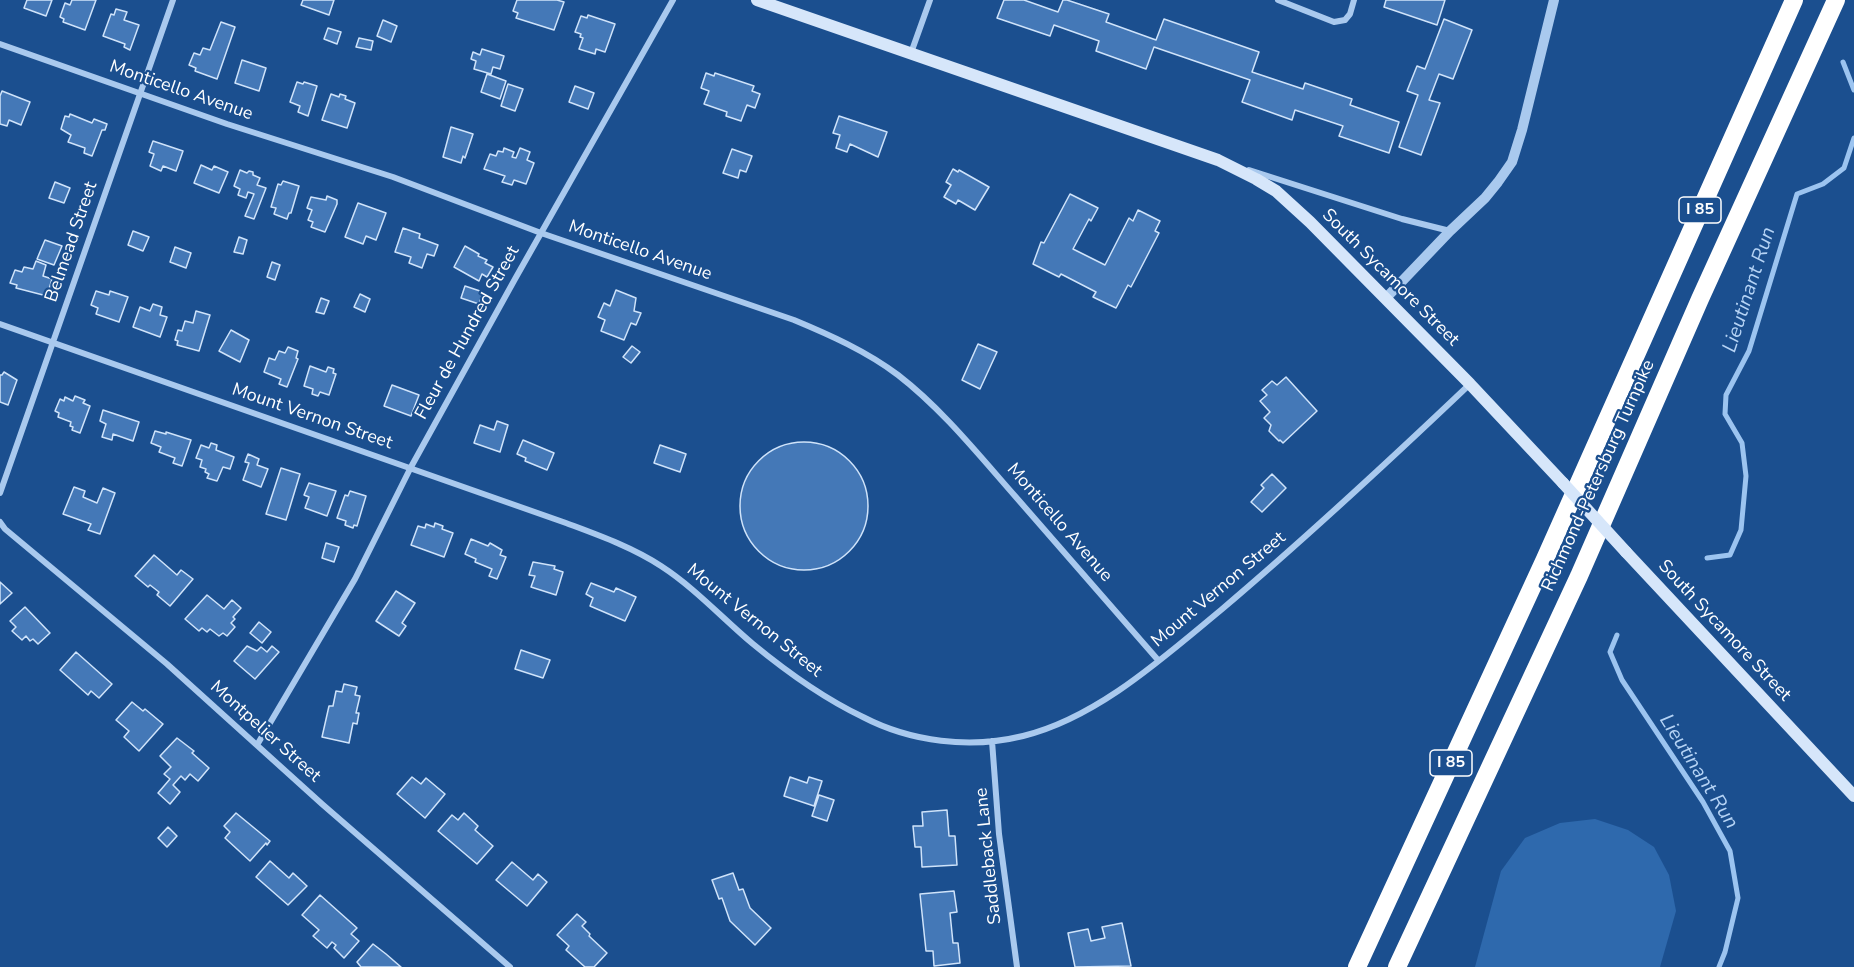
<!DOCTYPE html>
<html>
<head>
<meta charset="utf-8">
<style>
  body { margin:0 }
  canvas { display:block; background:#1b4f8f }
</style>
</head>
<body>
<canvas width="1854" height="967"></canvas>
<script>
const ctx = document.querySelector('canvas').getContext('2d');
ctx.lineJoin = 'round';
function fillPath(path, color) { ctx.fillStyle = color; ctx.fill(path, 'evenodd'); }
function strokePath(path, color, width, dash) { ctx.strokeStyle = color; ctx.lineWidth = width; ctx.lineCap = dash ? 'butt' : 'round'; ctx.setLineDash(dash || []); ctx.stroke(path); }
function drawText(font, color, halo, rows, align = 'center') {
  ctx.font = font + ' "Nunito Sans",sans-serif'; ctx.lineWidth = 4.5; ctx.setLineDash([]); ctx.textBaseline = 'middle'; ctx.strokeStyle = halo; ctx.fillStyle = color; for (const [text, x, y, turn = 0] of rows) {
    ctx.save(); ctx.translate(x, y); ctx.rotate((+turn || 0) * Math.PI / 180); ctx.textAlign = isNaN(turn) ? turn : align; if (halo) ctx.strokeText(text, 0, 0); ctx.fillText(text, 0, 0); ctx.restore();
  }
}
fillPath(new Path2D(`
  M1595,819L1628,830L1654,847L1669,875L1676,911L1660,967H1475L1501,871L1525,838L1560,823Z`), '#2e69ad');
strokePath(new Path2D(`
  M1843,62L1854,90
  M1707,558L1730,555L1741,530L1746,476L1742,443L1725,414L1726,395L1749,351L1797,194L1823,184L1844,168L1854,138
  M1617,635L1610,652L1622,680L1703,802L1730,851L1738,898L1725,952L1719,967`), '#9cc4f0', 5);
const building = new Path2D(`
  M27,0H52L46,16L24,8Z
  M72,0H96L85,30L63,22L64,19L60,17L65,3L70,5Z
  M303,0H334L329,15L301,5Z
  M517,0H557L564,2L554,30L516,18L518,13L513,11Z
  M1004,0H1024L1058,12L1063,0H1067L1109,14L1106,22L1156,40L1164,19L1259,52L1252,72L1303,89L1305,83L1352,99L1350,105L1399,122L1389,153L1339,136L1343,126L1295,110L1292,120L1242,102L1250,80L1154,47L1146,69L1096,51L1099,41L1054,25L1050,36L997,18Z
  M1386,0H1445L1437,25L1384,7Z
  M116,9L127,12L124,20L139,25L130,50L124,47L125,44L103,36L111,14L114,15Z
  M588,15L615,24L605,52L596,49L595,54L579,49L583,38L580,37L581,34L575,32L581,16L587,18Z
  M1444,19L1472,30L1453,79L1439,74L1429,100L1440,103L1421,155L1399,147L1418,95L1407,91L1417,66L1425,69Z
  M383,20L397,26L391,42L377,36Z
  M221,22L235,27L217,79L195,71L196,68L189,65L194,53L200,55L203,48L210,50Z
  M328,28L341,32L337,44L324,39Z
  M359,38L373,41L371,50L356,47Z
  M482,49L504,56L500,69L493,67L491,74L474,69L476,61L471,59L473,52L480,55Z
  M242,60L266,68L259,91L235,83Z
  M706,73L714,76L715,73L754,86L752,91L760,94L755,108L747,105L741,121L726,116L727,112L704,104L709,91L701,88Z
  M487,74L506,81L500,99L481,92Z
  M297,82L303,84L304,82L317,86L308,116L298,112L300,106L290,102Z
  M508,84L523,89L515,111L501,106Z
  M575,86L594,93L588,109L569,102Z
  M2,91L30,102L21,125L9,120L7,126L0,124V96Z
  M331,94L339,97L340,94L346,96L345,99L355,103L347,128L322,120Z
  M70,114L92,123L94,119L107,124L105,130H102L92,156L84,153L85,148L68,142L71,135L61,129L65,116L69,117Z
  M839,116L887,132L878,157L850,144L847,152L836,148L840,135L833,133Z
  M451,127L473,134L465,158L463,156L461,163L443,157Z
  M153,141L183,151L176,171L163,166L161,171L150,166L154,154L149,152Z
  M504,148L514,152L512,157L516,158L520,148L530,152L527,160L534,163L526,184L514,180L512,185L502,182L505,176L484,169L490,154L496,156L498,151L503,152Z
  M732,149L752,156L746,172L740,170L738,178L723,173Z
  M201,165L212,170L214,166L228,172L219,193L194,183Z
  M953,169L958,172L959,170L989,187L975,210L958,200L956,204L944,197L951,185L946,182Z
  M240,170L247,173L249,171L253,172V175L260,178L257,185L266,188L254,219L245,216L254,194L248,192L246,198L238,195L240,189L234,186Z
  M283,181L299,186L291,213H289L287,219L274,214L276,208L271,207L278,184L281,185Z
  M55,182L70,188L64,203L49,198Z
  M1070,194L1098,208L1091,221L1089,219L1073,249L1105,265L1129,218L1133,221L1138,210L1160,221L1155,231L1159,233L1131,287L1128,285L1116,308L1093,297L1096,292L1061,274L1059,277L1033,264L1041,242L1044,243Z
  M327,196L337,200V204L325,232L311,227L313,222L308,220L312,210L307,208L311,197L326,200Z
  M358,203L386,213L376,240L366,236L363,244L345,237Z
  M403,228L420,234L419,238L438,245L434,256L427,254L422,268L409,263L411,257L395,252Z
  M133,231L149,237L143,251L128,245Z
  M239,237L247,240L243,254L234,252Z
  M45,240L62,246L54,265L37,259Z
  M465,246L479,254L478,256L487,260L485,263L493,267L487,277L482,274L479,281L454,267Z
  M175,247L191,253L186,268L170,262Z
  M36,261L46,265L43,276L52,279L47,296L16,288L17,285L10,283L15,270L22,272L24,267L33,269Z
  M272,262L280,265L275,280L267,277Z
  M465,286L483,292L479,304L461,298Z
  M616,290L636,298L634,311L641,313L636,325L631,323L624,340L601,331L605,320L598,317L604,303L610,306Z
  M96,291L109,295L110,291L128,297L119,322L96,314L98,308L91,305Z
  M360,294L370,299L365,312L354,307Z
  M321,298L329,301L324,314L316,312Z
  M153,304L162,307L160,315L167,317L160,337L133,327L140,307L150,311Z
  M196,311L210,315L199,351L177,345L178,341L175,340L178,330L182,331L185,321L193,323Z
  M231,330L249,340L240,362L219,351Z
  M978,344L997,352L980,389L962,380Z
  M632,346L640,352L631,363L623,357Z
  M288,347L298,351L296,358L298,359L287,387L279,384L281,379L264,372L269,358L275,360L279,351L285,353Z
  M310,366L326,372L328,367L334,369L333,373L336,374L329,395L320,392L318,396L312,394L313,389L304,386Z
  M4,372L17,380L8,405L0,402V375H2Z
  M1286,377L1317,411L1283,443L1280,440L1279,441L1269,431L1271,425L1264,418L1270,412L1260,401L1267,395L1262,390L1272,381L1277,385Z
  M392,385L419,395L411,416L384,406Z
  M75,396L85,400L83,403L90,406L80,433L72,430L73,427L70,426L71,422L58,417L59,413L55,411L60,399L64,401L65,397L73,401Z
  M103,410L139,422L133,441L113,434L112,440L102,437L106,424L100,421Z
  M497,421L508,425L500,452L474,443L480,425L494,430Z
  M155,431L166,434V432L191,440L182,466L173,463L175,458L159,452L161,447L151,443Z
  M523,440L554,453L547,470L525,461L526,458L517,454Z
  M740 506a64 64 0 1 1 128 0a64 64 0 1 1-128 0Z
  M211,443L217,445L216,450L234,457L230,469L223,467L217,481L207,478L209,474L205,472L206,469L200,467L202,460L196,458L201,445L209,448Z
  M660,445L686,454L680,472L654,463Z
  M248,454L259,459L257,465L268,469L261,487L243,480L249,463L245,462Z
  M281,468L300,474L286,520L266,514Z
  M1272,474L1286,488L1262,512L1251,502L1264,488L1261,485Z
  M309,483L336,491L327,516L305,508L309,497L304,495Z
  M74,487L85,491L83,497L97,503L103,488L115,493L100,534L88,530L91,524L63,514Z
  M350,491L366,496L357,526L354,525L353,528L345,525L346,521L337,518L345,495L348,496Z
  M435,523L443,526L442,529L453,533L444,557L411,545L418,526L425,528L426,524L434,527Z
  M471,539L488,546L490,543L502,550L500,555L506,557L497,579L489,576L492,569L475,562L476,559L465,554Z
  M326,543L339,547L334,562L322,558Z
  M154,555L177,575L181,570L193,579L170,606L157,595L159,592L150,585L148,587L135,576Z
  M533,562L555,566L554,569L563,572L556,595L531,587L535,576L529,575Z
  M0,582L12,593L0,604Z
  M591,583L614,592L616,588L636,597L625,621L590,606L593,598L586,594Z
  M396,591L415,603L402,623L406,626L399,636L376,621Z
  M207,595L224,609L232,600L241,608L233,617L235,619L231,623L235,627L227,636L223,633L219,636L210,629L207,632L202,628L199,631L185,619Z
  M25,607L50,633L38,644L33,639L30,641L26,636L22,640L12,631L16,627L10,621Z
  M259,622L271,632L262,643L250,633Z
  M247,646L257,651L261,647L267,652L272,646L279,652L255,679L234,661Z
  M521,650L550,660L543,678L515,669Z
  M76,652L112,684L99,698L91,691L88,695L60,670Z
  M344,684L357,687L355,695L360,696L356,713H359L357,724L353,723L349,743L322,737L329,706H333L336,691L342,692Z
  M132,702L143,711L145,709L163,724L139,751L124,737L129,731L116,720Z
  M177,738L194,751L192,753L209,768L198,781L190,774L185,780L181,776L173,785L180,792L170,804L158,793L170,779L164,774L171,767L160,756Z
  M412,777L421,784L426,778L445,794L425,818L397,794Z
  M790,777L807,783L809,777L822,781L814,806L784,796Z
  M819,795L834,800L827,821L812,816Z
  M947,810L949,836H955L957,865L922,867L921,847H915L913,826H923L922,812Z
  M236,813L270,841L267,845L266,843L250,861L225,838L230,832L224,826Z
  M464,813L478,826L475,830L493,846L477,864L438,831L452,815L458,820Z
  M168,827L177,836L167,847L158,838Z
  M270,861L289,878L293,873L307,886L288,905L256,877Z
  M512,862L533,880L538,874L547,882L527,906L496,880Z
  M733,873L739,890L743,889L750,908L771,928L755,945L730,921L722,898L719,899L712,880Z
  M954,891L957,912L950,913L953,943H958L960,963L934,966L933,951H926L920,894Z
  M320,895L357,928L351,934L359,941L344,958L334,948L336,945L332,942L327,948L313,936L319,930L302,915Z
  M577,914L586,922L582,926L590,934L589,936L607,953L594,967H585L566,950L569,946L557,935Z
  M1122,923L1131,966L1075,967L1068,933L1088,929L1091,941L1105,938L1102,927Z
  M373,944L386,954L401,967H361L357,962Z`);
fillPath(building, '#4478b7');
strokePath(building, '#cfe3fa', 1.5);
strokePath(new Path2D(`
  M1278,0L1334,22L1345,20L1350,14L1354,0
  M0,44L227,124L393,177L541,233L794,320C830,335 866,351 898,375C942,409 978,454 1015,496C1062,550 1110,605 1158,660
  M911,53L930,0
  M1249,170L1402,219L1450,231
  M0,324L566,523C598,535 632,547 661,566C695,588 722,618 753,644C787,672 823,698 863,717C911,742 970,749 1023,736C1097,718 1164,657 1221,610C1307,537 1389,461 1470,384
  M0,493L173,0
  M0,522L5,529L167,664L322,804L510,967
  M992,741L999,834L1017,967
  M257,745L355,579L411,467L515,279L673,0`), '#a9c9ee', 6);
strokePath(new Path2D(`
  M1386,298L1450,231L1485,198L1498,182L1512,162L1522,130L1554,0`), '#a9c9ee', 10);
strokePath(new Path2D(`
  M757,0L1218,160L1256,179L1276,191L1310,222L1470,384L1563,483
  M1626,552L1854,796`), '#d6e6fa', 12);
strokePath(new Path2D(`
  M1357,967L1545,559L1794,0
  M1397,967L1579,576L1700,299L1836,0`), '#fff', 18);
strokePath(new Path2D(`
  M1563,483L1626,552`), '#d6e6fa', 12);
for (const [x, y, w] of [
  [1700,210,42],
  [1451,763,42]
]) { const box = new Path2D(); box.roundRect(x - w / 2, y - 13, w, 26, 4.5); ctx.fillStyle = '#1b4f8f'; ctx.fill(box); strokePath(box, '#fff', 1.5); }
drawText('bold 16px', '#fff', null, [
  ["I 85",1700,210],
  ["I 85",1451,763]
]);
drawText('18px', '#fff', '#1b4f8f', [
  ["Monticello Avenue",181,91,19],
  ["Belmead Street",72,242,-71],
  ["Monticello Avenue",640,251,19],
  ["South Sycamore Street",1390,278,45],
  ["Fleur de Hundred Street",468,333,-61],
  ["Mount Vernon Street",312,417,19],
  ["Richmond-Petersburg Turnpike",1599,476,-66],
  ["Monticello Avenue",1059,523,49],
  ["Mount Vernon Street",1219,590,-40],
  ["Mount Vernon Street",754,621,39],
  ["South Sycamore Street",1724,631,47],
  ["Montpelier Street",265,732,42],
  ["Saddleback Lane",989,856,-96]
]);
drawText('italic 20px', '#b5d3f5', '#1b4f8f', [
  ["Lieutinant Run",1750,290,-72],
  ["Lieutinant Run",1698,772,58]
]);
</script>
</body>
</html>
